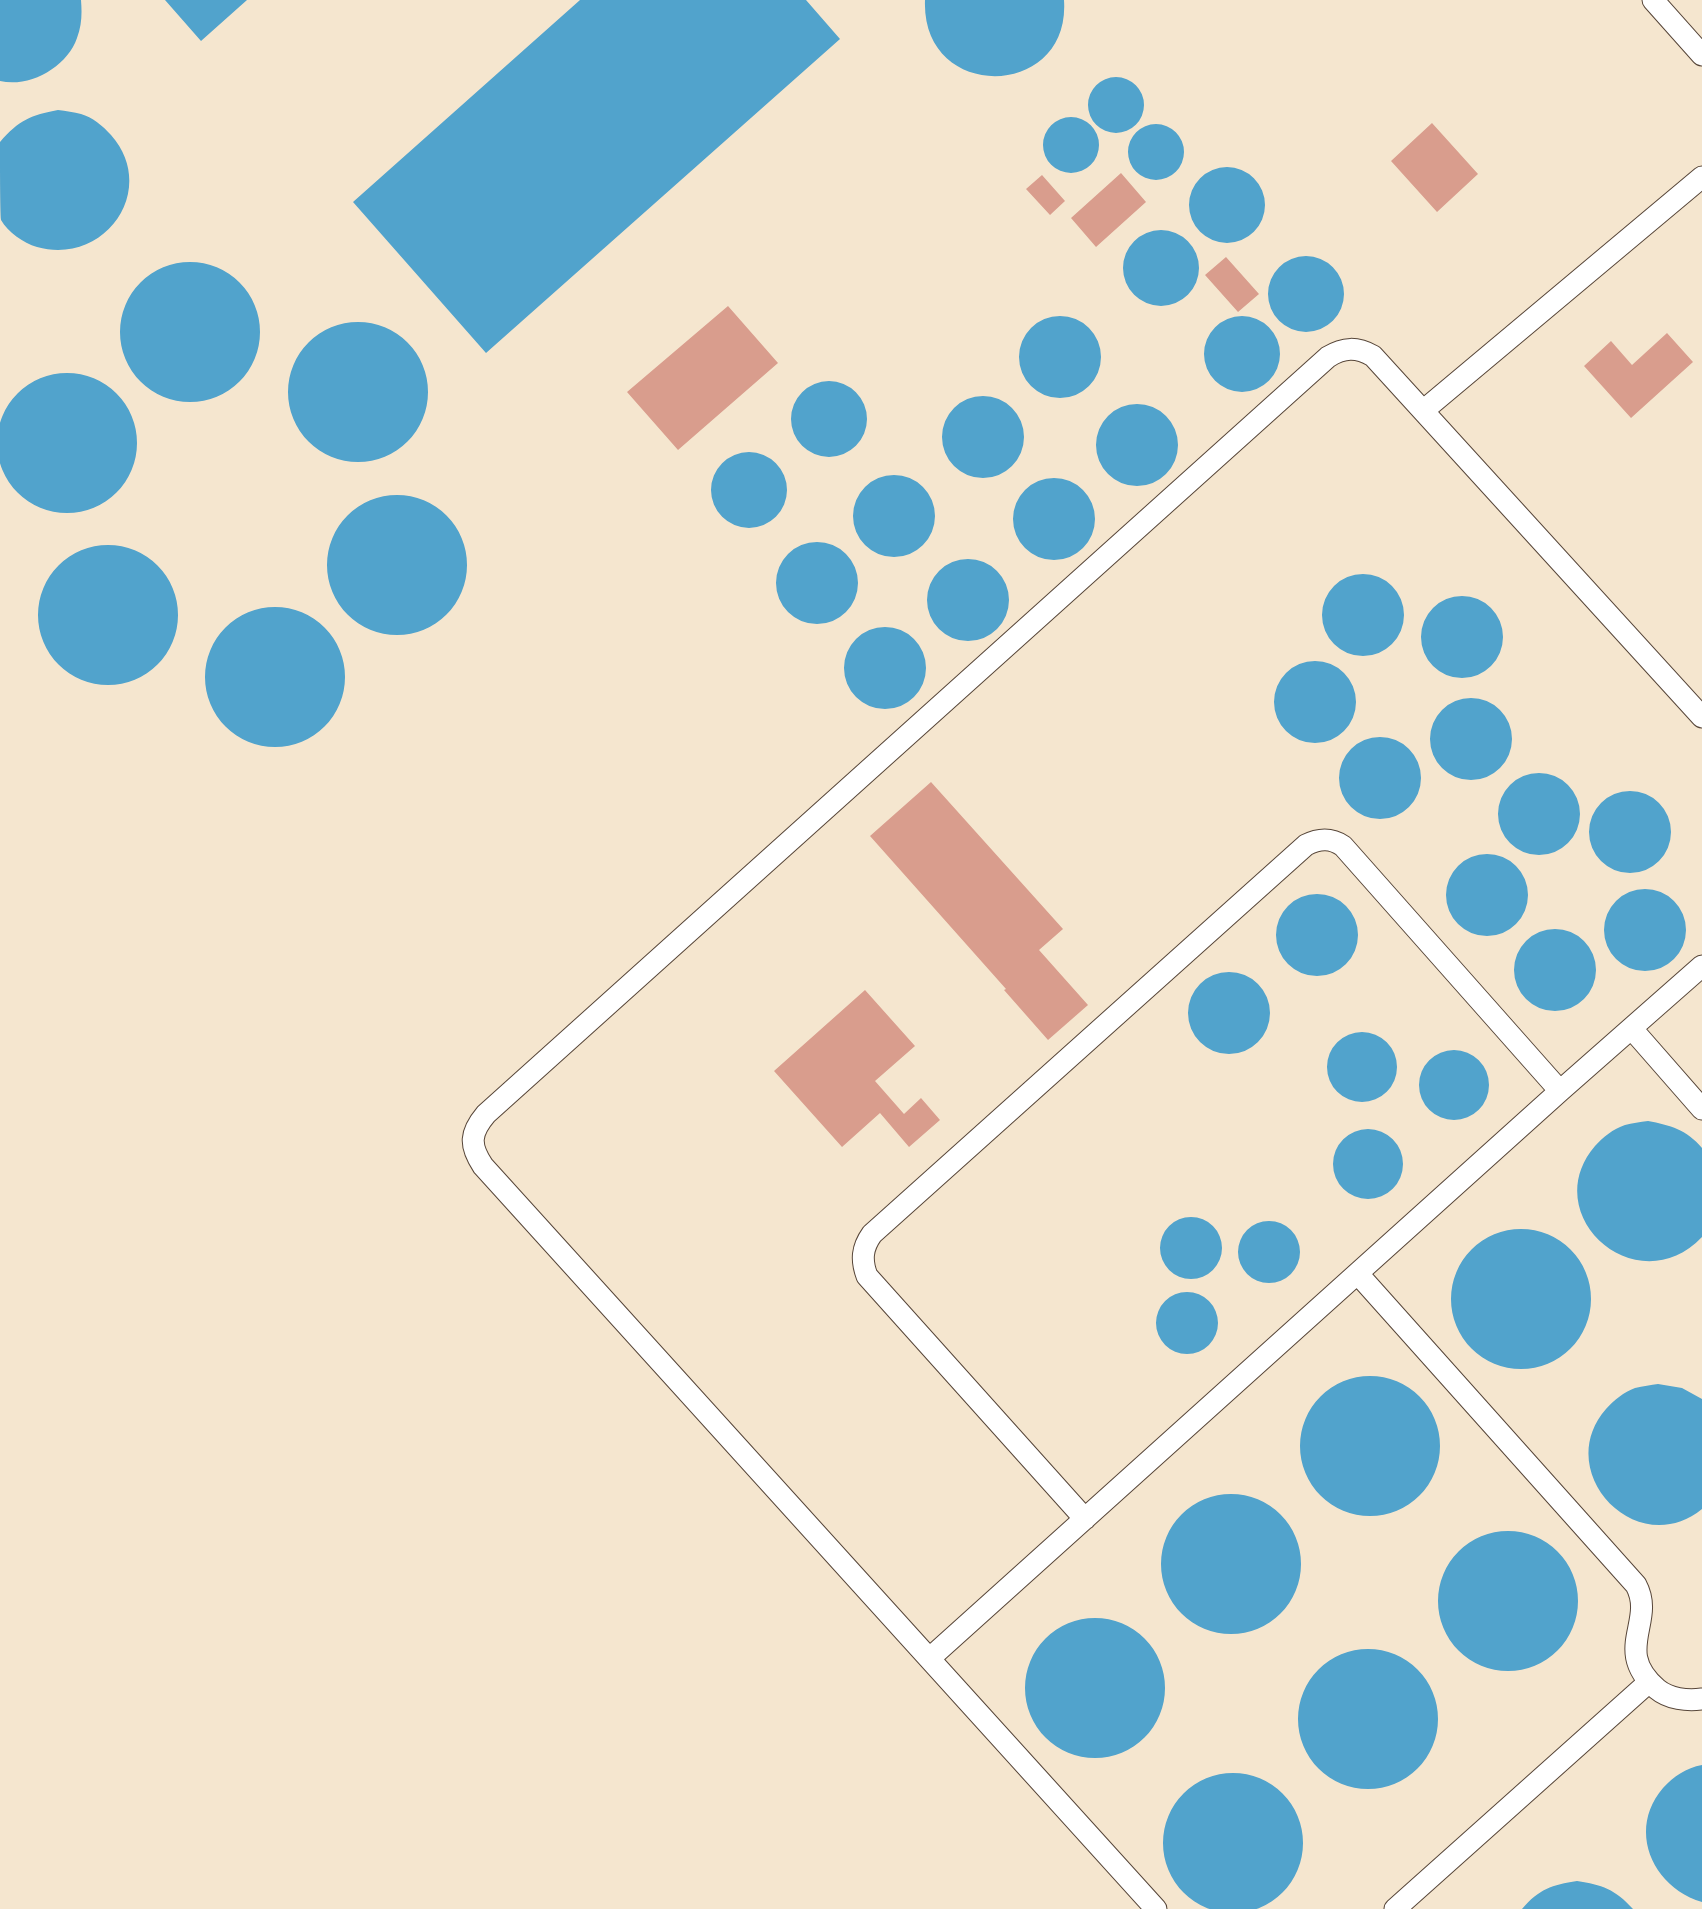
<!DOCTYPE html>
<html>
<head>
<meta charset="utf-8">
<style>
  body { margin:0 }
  canvas { display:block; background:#f5e6cf }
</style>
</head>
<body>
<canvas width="1702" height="1909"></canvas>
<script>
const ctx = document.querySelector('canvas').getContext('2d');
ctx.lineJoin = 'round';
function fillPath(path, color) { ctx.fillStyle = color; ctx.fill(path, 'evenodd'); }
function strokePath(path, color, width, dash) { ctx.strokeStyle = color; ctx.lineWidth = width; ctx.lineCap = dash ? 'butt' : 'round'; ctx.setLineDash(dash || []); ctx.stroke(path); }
fillPath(new Path2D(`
  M0,0H81C82,13 82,25 77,38C67,67 30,88 0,81Z
  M165,0H247L201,41Z
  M580,0H806L840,39L486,353L353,202Z
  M925,0H1064C1071,100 921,103 925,0Z
  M1088 105a28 28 0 1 1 56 0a28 28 0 1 1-56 0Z
  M58,110C66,111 74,112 81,114C92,117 103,126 111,135C159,189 105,266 37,247C23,243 8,232 1,220C0,212 0,155 0,142C19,120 31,115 58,110Z
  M1043 145a28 28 0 1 1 56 0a28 28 0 1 1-56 0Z
  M1128 152a28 28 0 1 1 56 0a28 28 0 1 1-56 0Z
  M1189 205a38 38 0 1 1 76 0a38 38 0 1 1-76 0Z
  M1123 268a38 38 0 1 1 76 0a38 38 0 1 1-76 0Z
  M1268 294a38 38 0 1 1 76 0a38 38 0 1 1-76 0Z
  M120 332a70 70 0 1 1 140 0a70 70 0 1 1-140 0Z
  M1019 357a41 41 0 1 1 82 0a41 41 0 1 1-82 0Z
  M1204 354a38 38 0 1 1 76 0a38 38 0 1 1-76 0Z
  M288 392a70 70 0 1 1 140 0a70 70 0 1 1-140 0Z
  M-3 443a70 70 0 1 1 140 0a70 70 0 1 1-140 0Z
  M791 419a38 38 0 1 1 76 0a38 38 0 1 1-76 0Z
  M942 437a41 41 0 1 1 82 0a41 41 0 1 1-82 0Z
  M1096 445a41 41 0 1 1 82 0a41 41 0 1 1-82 0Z
  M711 490a38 38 0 1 1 76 0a38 38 0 1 1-76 0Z
  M853 516a41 41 0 1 1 82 0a41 41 0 1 1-82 0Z
  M1013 519a41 41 0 1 1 82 0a41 41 0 1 1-82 0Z
  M327 565a70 70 0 1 1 140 0a70 70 0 1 1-140 0Z
  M776 583a41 41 0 1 1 82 0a41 41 0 1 1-82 0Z
  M38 615a70 70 0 1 1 140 0a70 70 0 1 1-140 0Z
  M927 600a41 41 0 1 1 82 0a41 41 0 1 1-82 0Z
  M1322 615a41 41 0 1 1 82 0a41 41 0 1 1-82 0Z
  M1421 637a41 41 0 1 1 82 0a41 41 0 1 1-82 0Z
  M205 677a70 70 0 1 1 140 0a70 70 0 1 1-140 0Z
  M844 668a41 41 0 1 1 82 0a41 41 0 1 1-82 0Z
  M1274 702a41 41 0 1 1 82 0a41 41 0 1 1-82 0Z
  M1430 739a41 41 0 1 1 82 0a41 41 0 1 1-82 0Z
  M1339 778a41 41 0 1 1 82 0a41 41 0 1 1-82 0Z
  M1498 814a41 41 0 1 1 82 0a41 41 0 1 1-82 0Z
  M1589 832a41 41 0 1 1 82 0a41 41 0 1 1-82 0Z
  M1446 895a41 41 0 1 1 82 0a41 41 0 1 1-82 0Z
  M1604 930a41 41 0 1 1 82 0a41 41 0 1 1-82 0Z
  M1276 935a41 41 0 1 1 82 0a41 41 0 1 1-82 0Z
  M1514 970a41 41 0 1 1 82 0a41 41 0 1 1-82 0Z
  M1188 1013a41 41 0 1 1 82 0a41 41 0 1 1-82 0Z
  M1327 1067a35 35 0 1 1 70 0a35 35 0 1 1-70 0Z
  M1419 1085a35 35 0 1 1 70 0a35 35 0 1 1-70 0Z
  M1648,1121C1670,1125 1687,1130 1702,1148V1237C1637,1305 1536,1215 1595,1146C1603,1137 1613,1129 1625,1125C1632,1123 1640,1122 1648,1121Z
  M1333 1164a35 35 0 1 1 70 0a35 35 0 1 1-70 0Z
  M1160 1248a31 31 0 1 1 62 0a31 31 0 1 1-62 0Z
  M1238 1252a31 31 0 1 1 62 0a31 31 0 1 1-62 0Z
  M1451 1299a70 70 0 1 1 140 0a70 70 0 1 1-140 0Z
  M1156 1323a31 31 0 1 1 62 0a31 31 0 1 1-62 0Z
  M1300 1446a70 70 0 1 1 140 0a70 70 0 1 1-140 0Z
  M1658,1384L1682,1388L1702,1399V1509C1637,1562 1551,1472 1606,1409C1614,1400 1624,1392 1635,1388C1643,1386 1651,1385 1658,1384Z
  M1161 1564a70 70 0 1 1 140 0a70 70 0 1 1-140 0Z
  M1438 1601a70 70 0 1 1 140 0a70 70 0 1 1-140 0Z
  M1025 1688a70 70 0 1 1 140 0a70 70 0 1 1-140 0Z
  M1298 1719a70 70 0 1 1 140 0a70 70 0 1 1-140 0Z
  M1702,1765V1902C1652,1887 1627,1830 1663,1788C1674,1776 1686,1768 1702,1765Z
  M1163 1843a70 70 0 1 1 140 0a70 70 0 1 1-140 0Z
  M1577,1881C1602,1885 1615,1889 1633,1909H1522C1539,1889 1552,1885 1577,1881Z`), '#51a3cc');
fillPath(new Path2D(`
  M1432,123L1478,174L1437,212L1391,161Z
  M1121,173L1146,202L1096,247L1071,218Z
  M1042,175L1065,201L1050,215L1026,189Z
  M1226,257L1259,294L1238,312L1205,275Z
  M728,306L778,363L678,450L627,392Z
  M1667,333L1693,362L1631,418L1584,366L1611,341L1632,365Z
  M931,782L1063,929L1039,950L1088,1005L1048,1040L1004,990L1006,989L870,836Z
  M865,990L915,1046L875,1081L904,1114L921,1098L940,1120L909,1147L880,1113L842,1147L774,1071Z`), '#d99d8d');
const minor = new Path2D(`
  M1653,0L1702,55
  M1424,410L1702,177
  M1632,1029L1702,1109
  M1358,1274L1636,1585C1656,1622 1612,1650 1657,1689C1669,1699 1687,1701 1702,1699
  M1085,1519L867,1276C861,1260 862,1248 872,1234L1306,845C1320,838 1331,838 1343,846L1560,1091
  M930,1658L1560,1091L1702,966
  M1156,1909L483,1166C469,1145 470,1133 486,1114L1328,357C1344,347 1357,347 1373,356L1702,717
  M1395,1909L1649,1682`);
strokePath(minor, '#574639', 23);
strokePath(minor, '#fff', 21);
</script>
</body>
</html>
